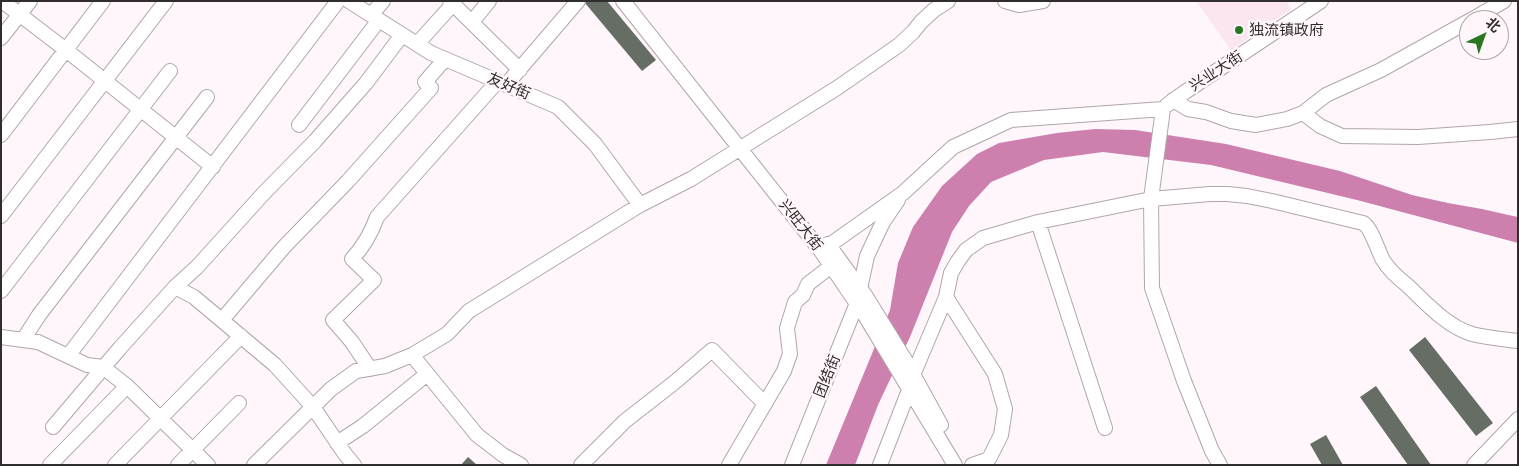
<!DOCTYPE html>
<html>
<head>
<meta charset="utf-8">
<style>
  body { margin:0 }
  #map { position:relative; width:1519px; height:466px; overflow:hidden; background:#fef6fa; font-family:Barlow,"Noto Sans SC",sans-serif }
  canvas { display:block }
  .frame { position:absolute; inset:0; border:2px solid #312c2e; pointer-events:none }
  .north { position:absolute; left:1459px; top:10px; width:50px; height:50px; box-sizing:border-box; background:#fef6fa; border:1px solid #aca5a8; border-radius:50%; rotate:42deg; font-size:14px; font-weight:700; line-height:20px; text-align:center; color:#312c2e }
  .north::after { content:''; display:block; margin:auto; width:18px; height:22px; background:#297720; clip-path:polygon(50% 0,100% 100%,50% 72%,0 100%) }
</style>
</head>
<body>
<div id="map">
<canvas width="1519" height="466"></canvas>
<div class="frame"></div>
<div class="north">北</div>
</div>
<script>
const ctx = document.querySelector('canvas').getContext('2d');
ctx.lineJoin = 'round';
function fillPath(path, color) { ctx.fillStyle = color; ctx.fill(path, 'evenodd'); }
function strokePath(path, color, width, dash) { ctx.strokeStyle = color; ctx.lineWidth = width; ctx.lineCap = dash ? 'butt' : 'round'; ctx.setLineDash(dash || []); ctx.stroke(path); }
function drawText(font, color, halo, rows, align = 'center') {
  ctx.font = font + ' Barlow,"Noto Sans SC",sans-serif'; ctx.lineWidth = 5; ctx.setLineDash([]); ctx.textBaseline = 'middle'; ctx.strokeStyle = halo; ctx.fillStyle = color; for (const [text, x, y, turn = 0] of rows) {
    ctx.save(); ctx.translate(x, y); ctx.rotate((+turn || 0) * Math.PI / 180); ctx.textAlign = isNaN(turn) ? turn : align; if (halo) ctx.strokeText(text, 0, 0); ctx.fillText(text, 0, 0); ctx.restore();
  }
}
fillPath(new Path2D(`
  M1196,1H1286L1291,9L1231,50Z`), '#fae5f1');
fillPath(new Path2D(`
  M1095,129L1135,130L1226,144L1340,171L1412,195L1448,203L1482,209L1513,216L1518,217V243L1357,200L1211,165L1103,152L1044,160L991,182L969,206L952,232L910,337L878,405L855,465H826L890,310L898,263L913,227L942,186L977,154L999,143L1057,133Z`), '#cd80ae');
fillPath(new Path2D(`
  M587,1H607L656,60L642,71L585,3Z
  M1425,337L1493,423L1476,436L1409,350Z
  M1376,386L1431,465H1408L1360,397Z
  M1326,435L1343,465H1322L1310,444Z
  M468,457L477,465H461Z`), '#656d64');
const minor = new Path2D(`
  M2,1L66,50L213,167
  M349,1L431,53L558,107L595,144L640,205
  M450,1L520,70
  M623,1L821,251L864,314L955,465
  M1005,1L1019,5L1043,1
  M371,15L383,1
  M1471,20L1504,1
  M472,22L489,1
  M1,38L30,1
  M417,44L453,4
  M506,85L578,1
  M1173,100L1188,109L1206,112L1231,121L1256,125L1287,119L1303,113L1320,126L1342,136L1418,137L1490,132L1518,129
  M1167,105L1185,92L1321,1
  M1163,109L1151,199L1152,288L1184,381L1212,451L1220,465
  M1303,113L1326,95L1381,70L1469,21
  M299,125L379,20
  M1,135L103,1
  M1,216L166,1
  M1038,222L1105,428
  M828,244L865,295L907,363L941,425
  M821,251L903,193L953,147L1011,120L1163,109
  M175,287L194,297L275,365L313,407L345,454L354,465
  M1,291L170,71
  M946,297L995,374L1005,409L1001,435L989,459L972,465
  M222,320L283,248L348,181L431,88L425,82L445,59
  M1,337L38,342L87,365L103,367L127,386L208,465
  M23,340L39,315L207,97
  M412,355L477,435L503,455L521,465
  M68,356L338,1
  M370,369L352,342L333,320L374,280L352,259C364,246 371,234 377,217L497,82
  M53,427L120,348L175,287L197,267L263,194L315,141L366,83L402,35
  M337,443L363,426L427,374
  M50,465L127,386
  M115,465L241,336
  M178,465L239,403
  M254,465L331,389L356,371L385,366L412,355L447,334L469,311L640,205L691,179L837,88L899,45L913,32L921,22L934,10L948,1
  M581,465L625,421L675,382L712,350L765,404
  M729,465L784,371L790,354L787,328L795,302L803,295L808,284L839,260
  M792,465L857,303L867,256L883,222L898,200
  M880,465L909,390L913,375L946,297L951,273L958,261L966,250L983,238L1038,222L1151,199L1210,194H1227L1247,196L1272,201L1363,223C1371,227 1378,251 1383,260C1389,270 1398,278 1407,285C1426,303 1446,326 1472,334C1487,338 1502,339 1518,341
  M1474,465L1518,419`);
strokePath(minor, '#b1a5ac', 16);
strokePath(minor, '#fff', 14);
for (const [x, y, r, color] of [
  [1239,30,5,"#297720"]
]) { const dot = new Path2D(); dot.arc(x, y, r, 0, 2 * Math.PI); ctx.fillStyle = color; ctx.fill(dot); strokePath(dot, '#fef6fa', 2); }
drawText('15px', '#312c2e', '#fef6fa', [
  ["独流镇政府",1249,30]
], 'left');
drawText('15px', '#312c2e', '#fef6fa', [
  ["兴业大街",1216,71,-33],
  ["友好街",509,86,23],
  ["兴旺大街",801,225,52],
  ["团结街",827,376,-68]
]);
</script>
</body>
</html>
